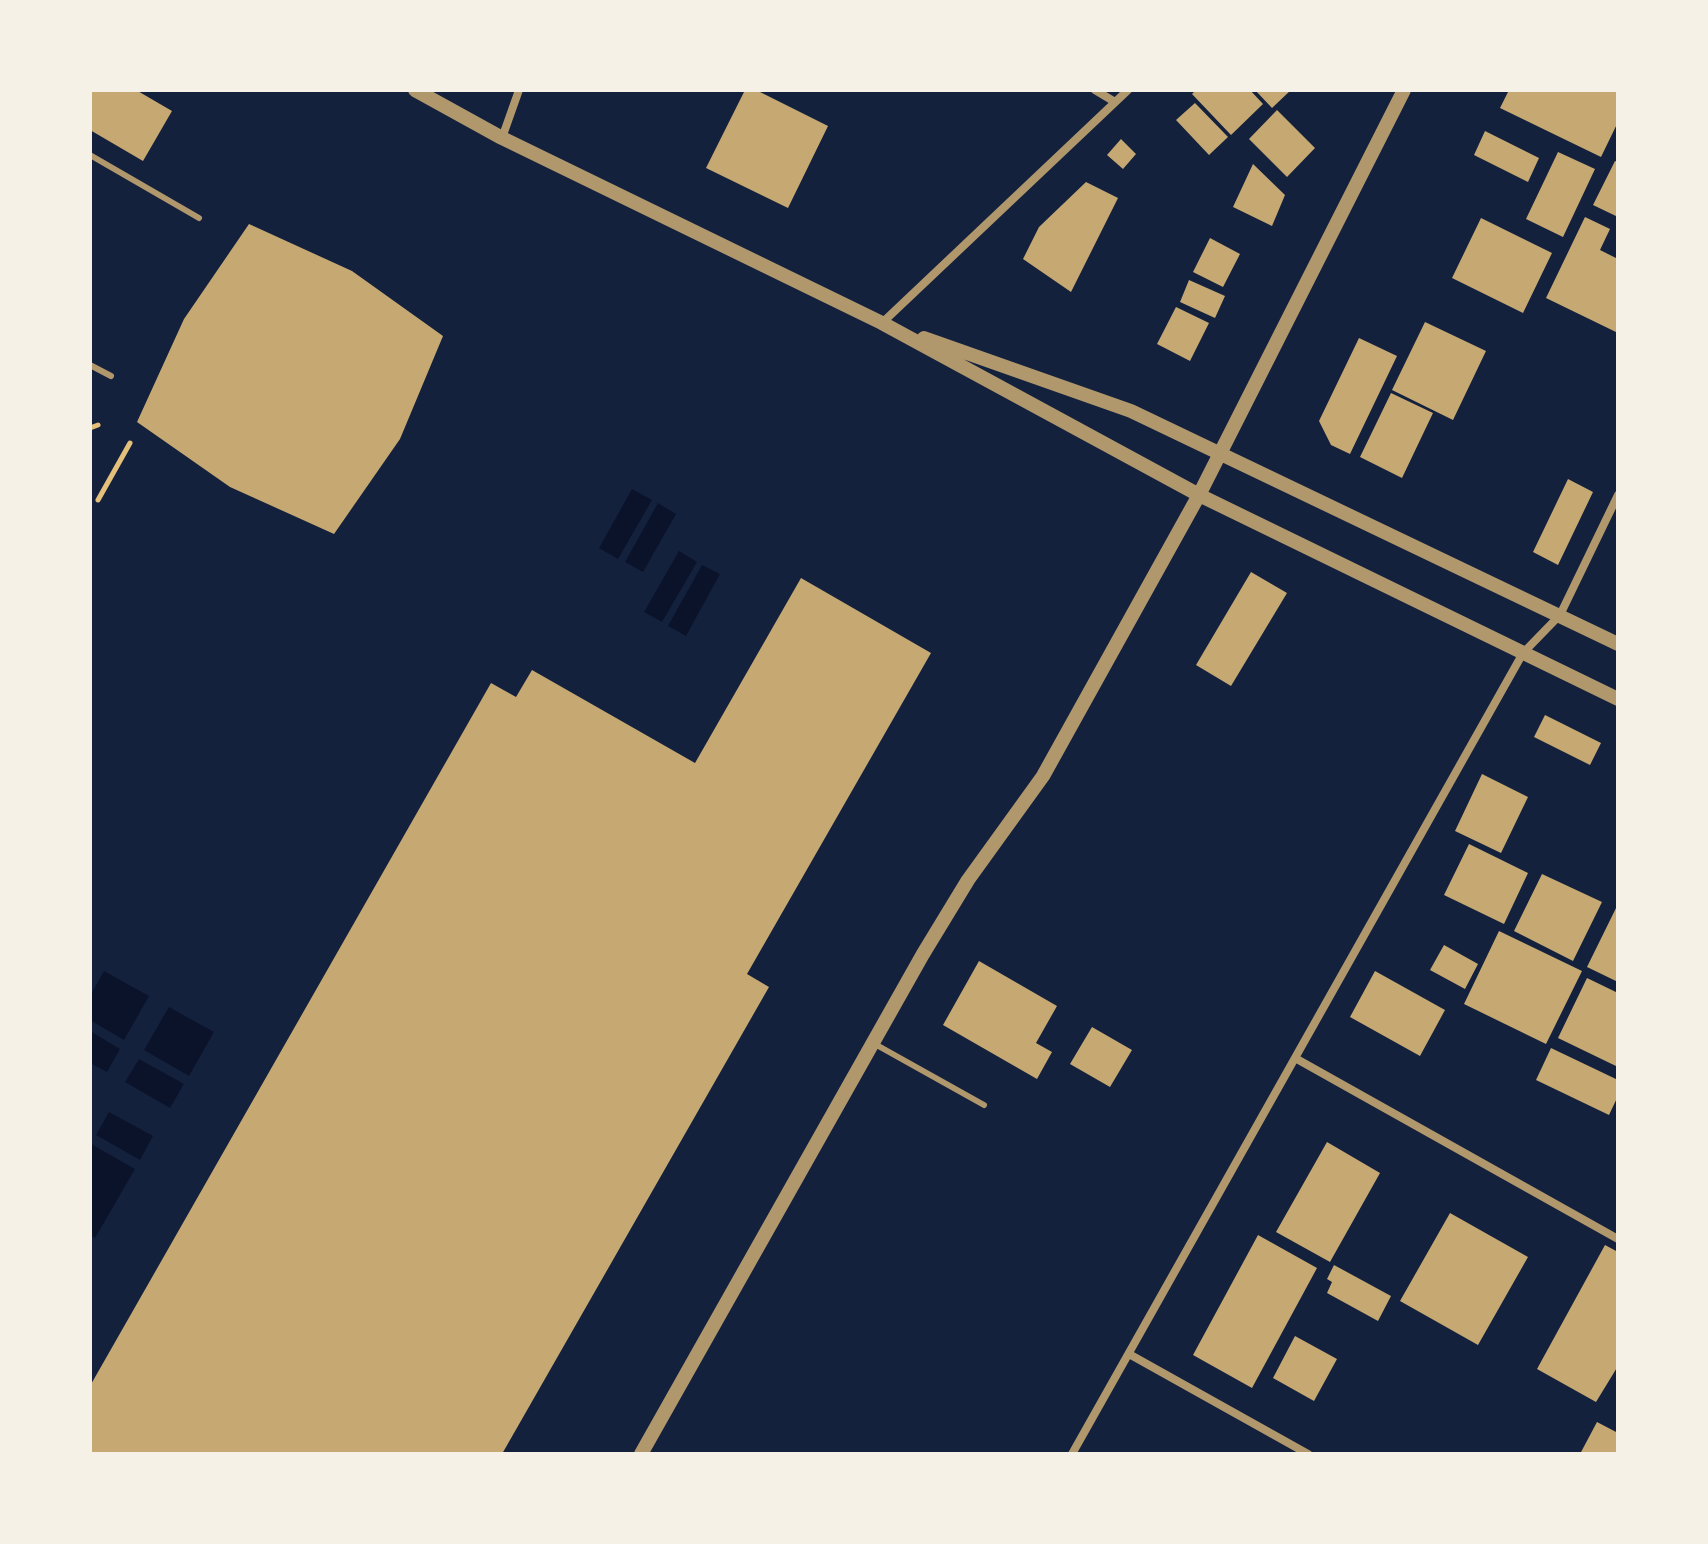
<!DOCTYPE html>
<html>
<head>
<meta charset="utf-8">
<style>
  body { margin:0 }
  #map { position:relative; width:1708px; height:1544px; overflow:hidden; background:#14213d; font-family:Commissioner,sans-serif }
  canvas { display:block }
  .frame { position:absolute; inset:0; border:92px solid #f6f1e7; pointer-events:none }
</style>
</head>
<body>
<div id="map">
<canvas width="1708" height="1544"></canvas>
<div class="frame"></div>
</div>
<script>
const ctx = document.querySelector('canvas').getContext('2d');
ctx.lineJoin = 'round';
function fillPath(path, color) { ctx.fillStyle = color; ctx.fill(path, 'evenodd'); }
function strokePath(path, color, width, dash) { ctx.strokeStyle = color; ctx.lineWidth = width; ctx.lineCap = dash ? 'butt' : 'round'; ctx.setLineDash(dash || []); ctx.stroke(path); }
fillPath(new Path2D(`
  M632,489L652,500L618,559L599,548Z
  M658,503L676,514L643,572L625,562Z
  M679,551L697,562L662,622L644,612Z
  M702,565L720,574L686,636L668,626Z
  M104,971L149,996L124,1040L90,1020V996Z
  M169,1007L214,1032L189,1076L144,1050Z
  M90,1031L120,1049L107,1072L90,1063Z
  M139,1059L184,1084L170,1108L125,1082Z
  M109,1112L153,1136L140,1160L96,1135Z
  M91,1144L135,1169L95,1238L90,1235Z`), '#0b132b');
fillPath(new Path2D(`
  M90,90H136L172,111L143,161L90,130Z
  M745,90H756L828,126L788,208L706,168Z
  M1196,90H1250L1263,104L1231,135L1192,94Z
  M1255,90H1291L1272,108Z
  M1509,90L1618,92V122L1601,157L1500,108Z
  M1195,103L1228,137L1209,155L1176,120Z
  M1277,110L1315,148L1287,177L1249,139Z
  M1485,131L1539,158L1528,182L1474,155Z
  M1121,139L1136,154L1123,169L1107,155Z
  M1558,152L1595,169L1563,237L1526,219Z
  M1615,161L1618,162V217L1593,205Z
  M1253,164L1285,195L1272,226L1233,207Z
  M1086,182L1118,198L1071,292L1023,259L1039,227Z
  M1585,217L1610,229L1600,250L1618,259V333L1546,298Z
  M1481,218L1552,253L1523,313L1452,278Z
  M249,224L352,271L443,336L400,439L334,534L230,487L137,422L184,319Z
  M1210,238L1240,254L1223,287L1193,272Z
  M1189,280L1225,296L1215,318L1180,302Z
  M1176,307L1209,323L1190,361L1157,344Z
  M1425,322L1486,351L1453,420L1392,390Z
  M1359,338L1397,356L1350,454L1331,445L1319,421Z
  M1391,393L1433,413L1402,478L1360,457Z
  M1568,479L1593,492L1558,565L1533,552Z
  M1251,572L1287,593L1231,686L1196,665Z
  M801,578L931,653L747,974L769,987L502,1454H90V1386L491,683L516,697L532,670L695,763Z
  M1545,715L1601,743L1590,765L1534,737Z
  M1482,774L1528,797L1501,853L1455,831Z
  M1469,844L1528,873L1504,924L1444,895Z
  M1542,874L1602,902L1573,961L1514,931Z
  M1618,904V982L1587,967Z
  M1499,931L1582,971L1546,1044L1464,1004Z
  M1444,945L1478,964L1465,989L1430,970Z
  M979,961L1057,1006L1036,1043L1052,1052L1037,1079L943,1025Z
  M1375,971L1445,1010L1420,1056L1350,1017Z
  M1587,978L1618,993V1067L1558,1038Z
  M1092,1027L1132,1050L1110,1087L1070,1064Z
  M1551,1048L1618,1080V1096L1609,1115L1536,1080Z
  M1327,1142L1380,1173L1330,1262L1276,1232Z
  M1450,1213L1528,1257L1478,1345L1400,1301Z
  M1258,1235L1317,1268L1252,1388L1193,1355Z
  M1605,1245L1618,1252V1366L1596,1402L1537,1369Z
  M1334,1265L1391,1296L1378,1321L1327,1293L1332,1282L1327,1279Z
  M1295,1336L1337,1359L1314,1401L1273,1378Z
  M1597,1422L1618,1433V1454H1580Z`), '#c6a872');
strokePath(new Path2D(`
  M90,428L98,425
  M98,500L130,443`), '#e5c07b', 5);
strokePath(new Path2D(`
  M90,155L199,218
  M90,365L111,376
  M873,1043L984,1105`), '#b1986c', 6);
strokePath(new Path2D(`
  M1095,90L1115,102
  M502,138L519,90
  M882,323L1128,90
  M1295,1058L1618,1239
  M1129,1354L1308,1454
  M1072,1454L1523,653L1560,615L1618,495`), '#b1986c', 8);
strokePath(new Path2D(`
  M415,90L502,138L882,323L1199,495L1618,699
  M924,338L1131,411L1618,644
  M641,1454L923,954L968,880L1043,776L1199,495L1404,90`), '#b1986c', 14);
</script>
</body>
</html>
